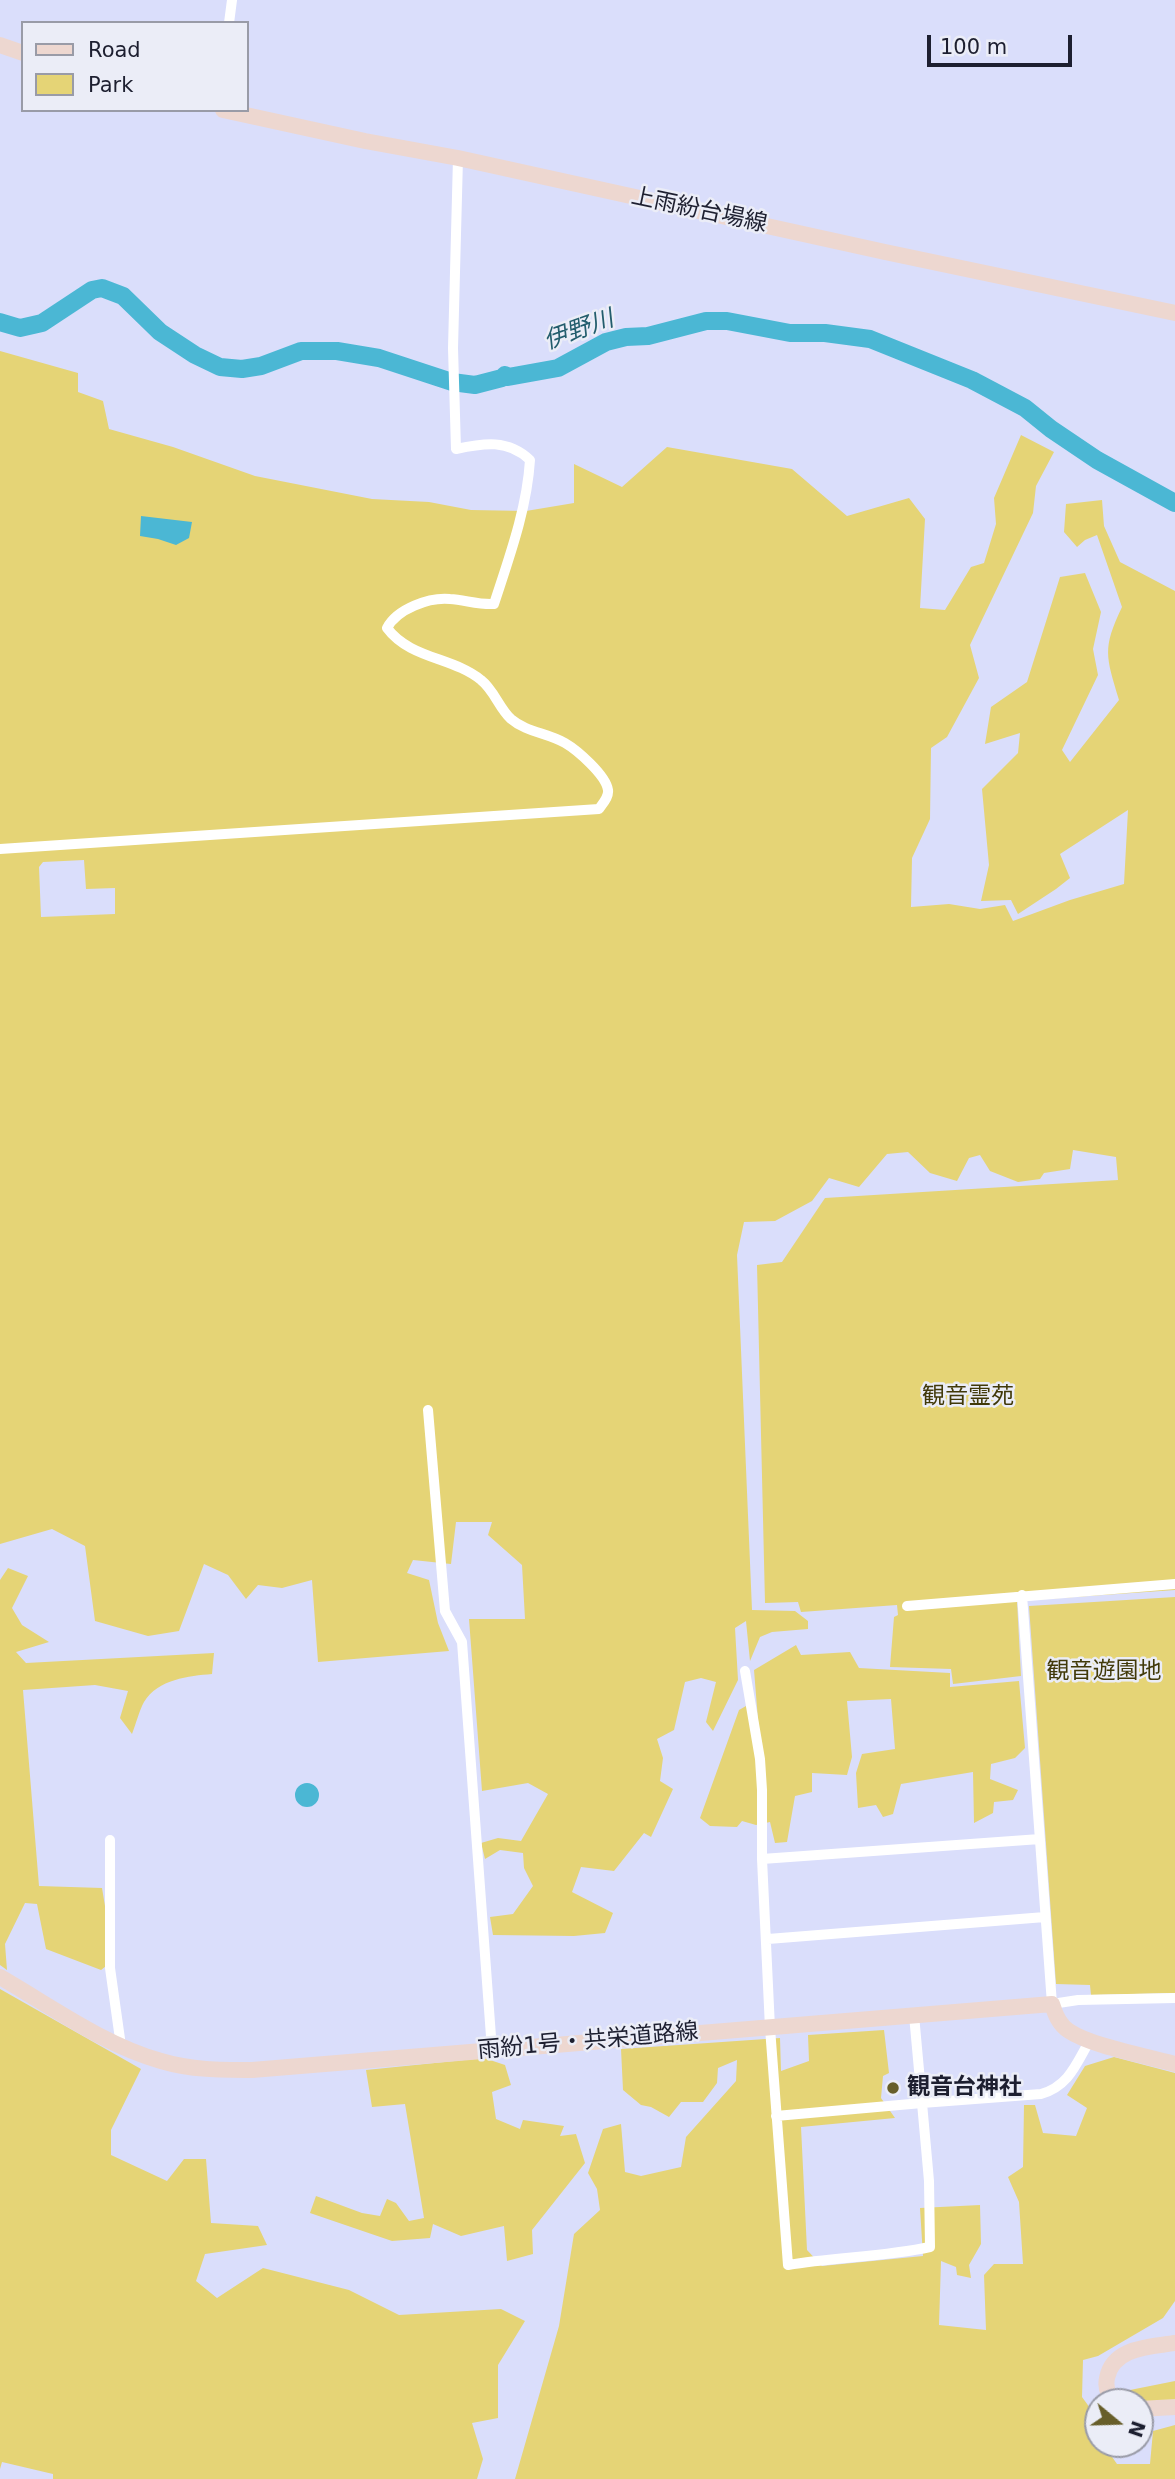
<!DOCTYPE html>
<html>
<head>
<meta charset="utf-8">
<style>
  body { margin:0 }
  #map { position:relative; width:1175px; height:2479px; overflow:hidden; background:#dadefb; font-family:"DejaVu Sans",sans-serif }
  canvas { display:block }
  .legend { position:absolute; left:21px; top:21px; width:228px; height:91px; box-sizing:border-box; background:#ebedf7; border:2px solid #999ba7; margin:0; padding:9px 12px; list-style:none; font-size:21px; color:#1d1f30 }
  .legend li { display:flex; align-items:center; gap:14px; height:35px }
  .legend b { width:35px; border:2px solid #999ba7 }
  .north { position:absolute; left:1084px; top:2388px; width:70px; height:70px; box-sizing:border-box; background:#ebedf7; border:2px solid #999ba7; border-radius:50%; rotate:109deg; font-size:19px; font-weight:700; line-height:28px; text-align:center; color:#1d1f30 }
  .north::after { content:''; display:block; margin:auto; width:24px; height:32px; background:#675e2a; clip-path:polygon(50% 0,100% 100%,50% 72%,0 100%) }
  .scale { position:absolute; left:927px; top:35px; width:145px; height:32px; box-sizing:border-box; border:4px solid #1d1f30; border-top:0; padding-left:9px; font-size:21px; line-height:24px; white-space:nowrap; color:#1d1f30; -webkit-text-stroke:5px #ebedf7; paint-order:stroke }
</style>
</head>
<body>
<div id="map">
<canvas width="1175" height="2479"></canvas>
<ul class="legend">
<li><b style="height:9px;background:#edd7d0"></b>Road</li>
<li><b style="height:19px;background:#e5d476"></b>Park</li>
</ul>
<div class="north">N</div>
<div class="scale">100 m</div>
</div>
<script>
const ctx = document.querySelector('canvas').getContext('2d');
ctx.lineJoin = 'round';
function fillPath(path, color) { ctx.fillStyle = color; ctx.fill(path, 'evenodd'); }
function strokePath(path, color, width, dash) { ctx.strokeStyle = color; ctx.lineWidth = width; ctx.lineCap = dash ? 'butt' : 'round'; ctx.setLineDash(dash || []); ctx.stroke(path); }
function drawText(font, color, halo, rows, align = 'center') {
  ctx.font = font + ' "DejaVu Sans","Noto Sans JP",sans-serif'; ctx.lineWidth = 5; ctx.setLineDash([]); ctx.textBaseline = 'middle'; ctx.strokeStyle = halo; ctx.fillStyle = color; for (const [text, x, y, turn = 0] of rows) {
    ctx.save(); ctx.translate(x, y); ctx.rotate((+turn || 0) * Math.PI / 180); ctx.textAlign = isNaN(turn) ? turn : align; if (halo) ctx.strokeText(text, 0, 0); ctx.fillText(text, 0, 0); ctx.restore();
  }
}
fillPath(new Path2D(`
  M0,351L78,373V392L103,401L109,429L173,447L255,476L372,499L429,502L471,510L526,511L574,503V464L622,487L667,447L792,469L847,516L909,498L925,519L920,608L945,610L971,567L984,563L996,524L994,498L1021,435L1054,452L1036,486L1033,513L970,645L979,678L947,737L931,748L930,819L912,858L911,907L949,904L980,909L1005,905L1013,921L1070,900L1124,884L1128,810L1060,854L1070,878L1056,889L1018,914L1011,900L981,901L989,865L982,789L1018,753L1020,733L985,744L991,707L1027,682L1060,577L1085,573L1101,612L1093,649L1098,675L1062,750L1070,762L1119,700C1106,656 1102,649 1122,607L1097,535L1085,540L1077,547L1064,532L1066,504L1102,500L1104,526L1120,562L1175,591V1590L1017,1601L1021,1676L953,1684L951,1669L890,1667L894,1617L898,1615L897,1605L801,1612L798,1602L765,1603L757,1265L782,1262L825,1198L1118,1180L1116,1157L1073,1150L1070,1169L1044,1173L1040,1179L1018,1182L990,1171L980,1155L969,1158L957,1181L930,1173L908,1152L887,1154L859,1187L829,1178L812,1201L775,1221L744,1222L737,1255L752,1610L795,1611L808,1621V1629L772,1632L760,1637L750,1661L746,1621L735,1628L738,1680L713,1731L706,1722L716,1682L701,1678L685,1682L674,1730L657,1739L663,1758L660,1781L673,1789L651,1837L644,1833L614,1871L581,1867L572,1892L613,1913L605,1933L574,1936L493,1935L490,1917L513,1914L533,1886L524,1868L523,1853L500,1850L485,1859L481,1843L498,1838L521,1841L548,1794L528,1783L482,1791L469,1619H525L522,1565L488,1535L492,1522H456L451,1564L413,1560L407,1573L429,1580L438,1623L449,1651L318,1662L312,1580L282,1588L258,1585L246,1599L228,1575L204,1564L179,1631L148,1636L95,1621L85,1546L52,1529L0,1544ZM84,860L86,889L115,888V914L41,917L39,867L43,862Z
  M8,1568L28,1576L12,1608L22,1625L49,1642L16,1652L26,1663L214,1653L212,1674C189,1676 158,1679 144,1702C139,1711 136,1724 132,1734L120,1718L128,1691L95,1685L23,1690L39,1886L102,1888L114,1960L101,1970L46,1949L37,1904L25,1903L5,1944L7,1970L0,1965V1580Z
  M1175,1597V1993L1091,1995L1090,1985L1056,1984L1029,1606Z
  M796,1645L801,1655L850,1652L859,1668L950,1673V1687L1019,1681L1025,1748L1015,1758L991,1764L990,1779L1018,1790L1013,1800L994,1802L993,1813L974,1823L973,1772L901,1784L893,1814L883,1817L876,1805L858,1808L856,1773L862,1754L895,1749L891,1699L847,1701L852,1757L847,1775L812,1773V1792L795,1796L787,1842L775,1843L770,1822L756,1825L742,1821L737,1827L710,1826L700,1818L739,1710L746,1706L759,1732L754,1670Z
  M0,1989L141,2069L111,2130V2155L167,2181L184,2159H206L211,2223L258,2226L267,2245L205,2254L196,2281L217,2298L263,2268L349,2290L399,2315L501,2309L525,2321L498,2365V2418L472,2423L483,2459L477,2479H53V2474L2,2462L0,2469Z
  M884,2030L889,2073L883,2076L881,2098L895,2118L801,2127L807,2250L822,2266L923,2256L920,2208L980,2205L981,2244L969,2265L971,2278L957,2275L956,2267L941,2261L939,2325L986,2330L984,2275L994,2264H1023L1019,2202L1008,2177L1023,2167L1024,2105H1035L1043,2133L1076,2136L1087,2108L1067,2095L1085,2066L1114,2057L1175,2073V2301L1163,2318L1098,2356L1083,2360L1082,2397L1098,2419V2444H1103L1117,2464H1150L1153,2431L1175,2425V2479H515L559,2326L574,2234L600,2210L597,2189L588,2173L603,2129L621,2124L625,2172L641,2176L681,2167L686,2137L736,2081L737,2060L718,2068L717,2083L703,2102H681L669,2117L651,2107L641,2105L623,2090L621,2049L780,2038L781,2071L809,2061L808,2035Z
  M484,2058L505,2065L511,2085L492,2092L496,2119L520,2129L523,2120L564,2126L560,2136L576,2134L585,2163L532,2230L533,2254L507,2261L504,2226L461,2236L433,2224L430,2238L392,2241L310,2213L316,2196L362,2213L380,2216L387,2199L396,2203L409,2221L424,2218L405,2104L372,2107L366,2070Z
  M1175,2381V2403L1122,2402L1120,2392Z`), '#e5d476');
fillPath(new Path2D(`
  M141,516L192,522L189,538L176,545L158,539L140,536Z
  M295 1795a12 12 0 1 1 24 0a12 12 0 1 1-24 0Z`), '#4bb7d4');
strokePath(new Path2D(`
  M0,322L20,328L42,323L92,290L102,288L123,296L160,332L195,355L220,367L242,369L261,366L301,351H337L379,358L452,382L475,385L502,378L505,375L508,377L558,368L606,342L626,337L648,336L706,321H727L790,333H825L870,339L972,380L1025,408L1051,429L1097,460L1175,503`), '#4bb7d4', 18);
strokePath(new Path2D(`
  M229,23L232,0
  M0,849L599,809C603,803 609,797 608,790C606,775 577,750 565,743C548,733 526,732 511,719C499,708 494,690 481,680C453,657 410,659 387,628C397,609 429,597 450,599C465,600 479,605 494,604C509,558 527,509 530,460C508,439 484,443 456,449L453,348L458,158
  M428,1410L445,1611L462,1642L492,2050
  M1022,1595L1052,2004L1078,2000L1175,1998
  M907,1606L1175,1584
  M745,1671L760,1759L762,1790V1859L770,2028L788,2265C835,2257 884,2257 930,2247L929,2181L922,2103L776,2116
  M110,1840V1968L121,2046
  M762,1859L1040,1839
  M768,1939L1045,1917
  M914,2015L922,2103L1041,2094C1069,2086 1076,2064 1090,2040`), '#fff', 10);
strokePath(new Path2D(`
  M0,45L23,53
  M223,110L365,141L458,158L885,252L1175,313
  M0,1977C52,2007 104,2045 161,2061C191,2070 221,2070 252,2070L1052,2004C1055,2014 1059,2025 1069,2031C1091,2046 1147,2056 1175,2064
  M1116,2402C1108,2396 1105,2388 1107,2378C1113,2347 1150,2347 1175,2343
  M1140,2409L1175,2407`), '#edd7d0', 16);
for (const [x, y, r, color] of [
  [893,2088,7,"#675e2a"]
]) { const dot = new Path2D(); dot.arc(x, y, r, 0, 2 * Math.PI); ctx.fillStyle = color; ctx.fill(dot); strokePath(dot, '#ebedf7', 2.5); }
drawText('23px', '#1d1f30', '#ebedf7', [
  ["上雨紛台場線",699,211,12],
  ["雨紛1号・共栄道路線",588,2042,-5]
]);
drawText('23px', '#413909', '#ebedf7', [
  ["観音霊苑",968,1397],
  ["観音遊園地",1104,1672]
]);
drawText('bold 23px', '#1d1f30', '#ebedf7', [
  ["観音台神社",907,2088]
], 'left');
drawText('italic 24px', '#235d6d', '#ebedf7', [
  ["伊野川",579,331,-20]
]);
</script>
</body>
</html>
